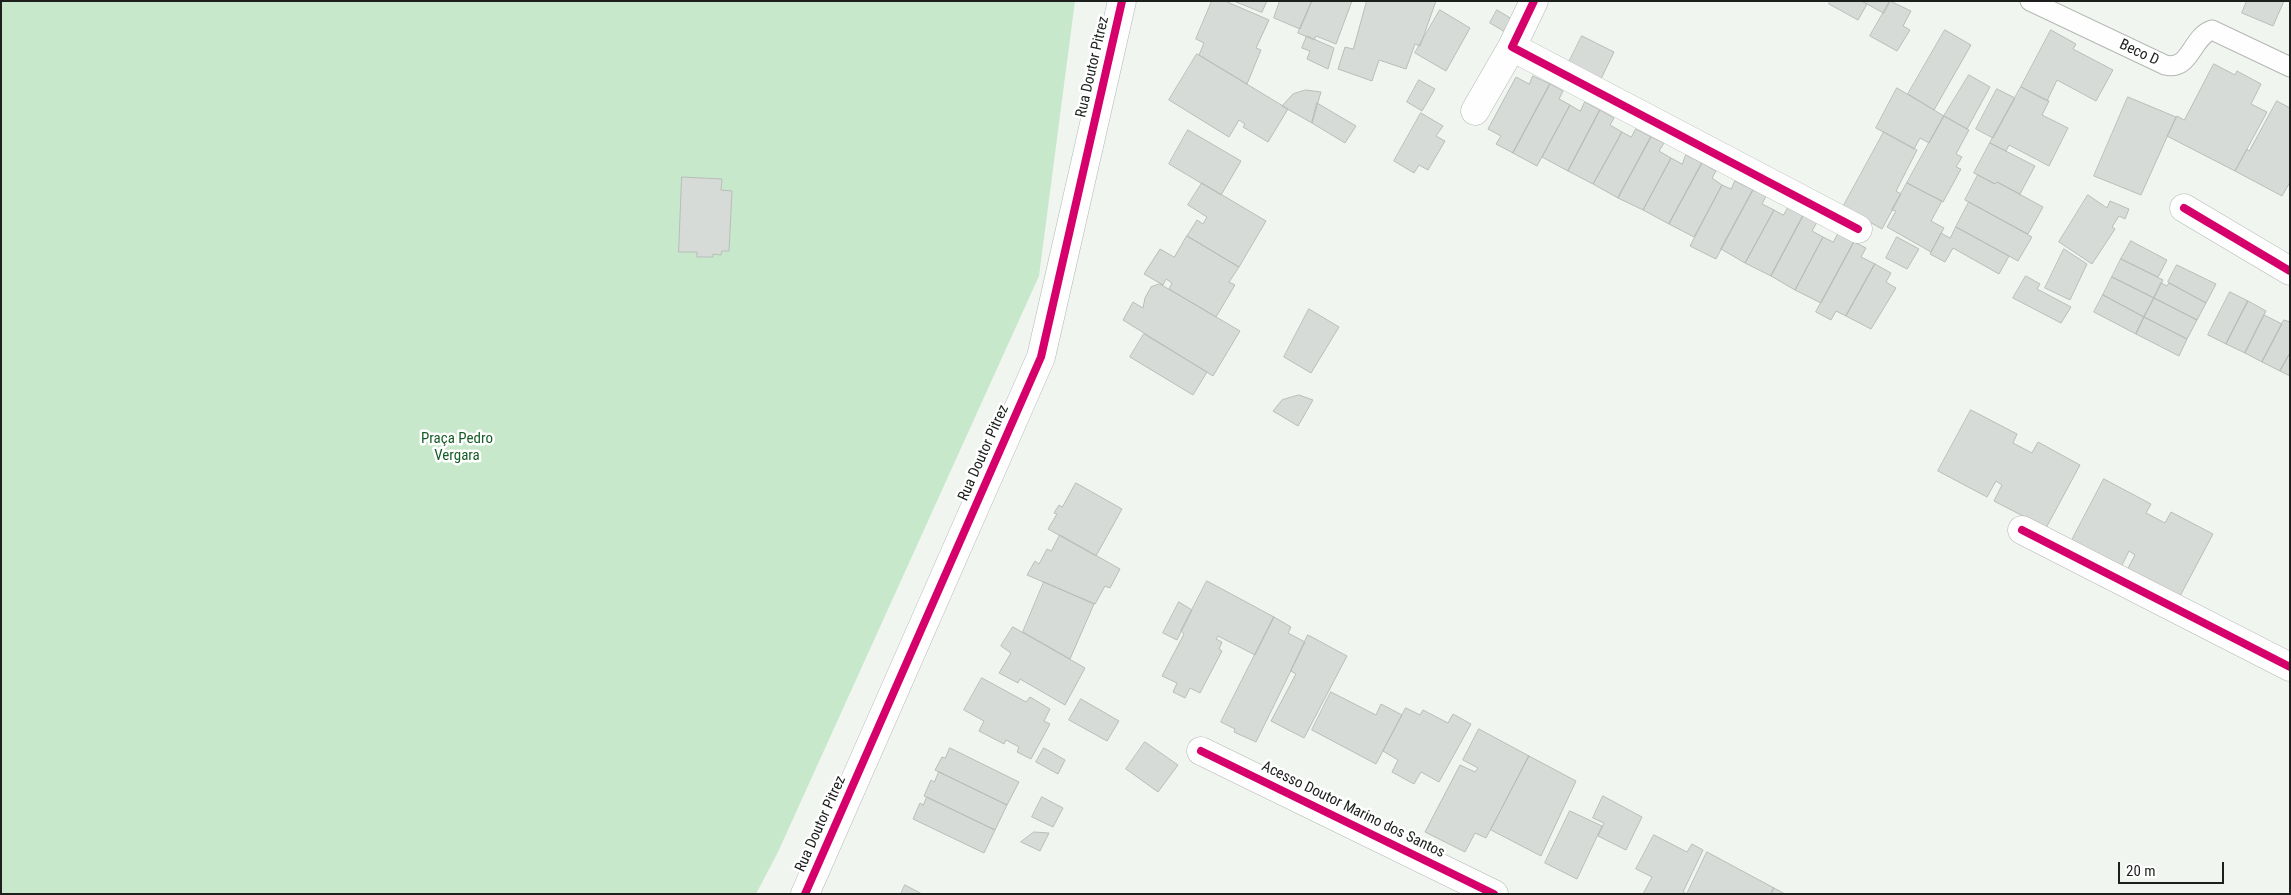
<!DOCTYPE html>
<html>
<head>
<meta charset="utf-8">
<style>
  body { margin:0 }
  #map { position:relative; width:2291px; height:895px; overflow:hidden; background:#f0f5f0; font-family:"Roboto Condensed",sans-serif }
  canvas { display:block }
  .frame { position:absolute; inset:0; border:2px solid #1c1f1c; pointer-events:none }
  .scale { position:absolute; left:2118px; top:862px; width:106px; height:22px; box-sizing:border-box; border:2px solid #1c1f1c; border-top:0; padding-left:6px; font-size:15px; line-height:18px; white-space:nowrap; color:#1c1f1c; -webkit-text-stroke:4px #fff; paint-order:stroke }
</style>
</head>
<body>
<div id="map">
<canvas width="2291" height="895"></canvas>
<div class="frame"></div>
<div class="scale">20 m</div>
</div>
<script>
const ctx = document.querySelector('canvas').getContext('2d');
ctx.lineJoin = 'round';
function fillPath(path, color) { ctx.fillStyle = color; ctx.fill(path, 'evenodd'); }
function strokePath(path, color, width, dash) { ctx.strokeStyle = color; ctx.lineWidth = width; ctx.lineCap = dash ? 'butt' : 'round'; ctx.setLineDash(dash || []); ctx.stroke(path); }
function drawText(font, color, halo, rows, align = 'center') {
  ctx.font = font + ' "Roboto Condensed",sans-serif'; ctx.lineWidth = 5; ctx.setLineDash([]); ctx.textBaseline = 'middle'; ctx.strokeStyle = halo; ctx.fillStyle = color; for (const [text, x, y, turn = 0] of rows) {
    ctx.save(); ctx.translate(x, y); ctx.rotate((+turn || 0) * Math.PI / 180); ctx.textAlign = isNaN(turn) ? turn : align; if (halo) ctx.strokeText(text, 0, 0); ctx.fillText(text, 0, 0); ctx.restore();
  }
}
fillPath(new Path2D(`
  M1,1H1075L1039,276L778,852L756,894H1Z`), '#c8e8cb');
const building = new Path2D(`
  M1212,1H1225L1269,20L1256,48L1261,50L1247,84L1199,55L1204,43L1196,39Z
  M1234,1H1267L1262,12Z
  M1280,1H1312L1300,29L1274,18Z
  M1312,1H1352L1336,44L1316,36L1314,40L1298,33Z
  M1367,1H1436L1420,46L1415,44L1406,69L1379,60L1372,81L1338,69L1345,47L1353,49Z
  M1830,1H1862L1867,4L1858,20L1829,4Z
  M1862,1H1890L1884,13Z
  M1890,1L1911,11L1903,26L1910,30L1897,51L1870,36Z
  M2247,1H2284L2273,26L2242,13Z
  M1440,10L1470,28L1446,71L1415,53Z
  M1497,10L1512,19L1505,32L1490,23Z
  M1945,30L1971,45L1934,110L1908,94Z
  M2051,30L2076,44L2073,49L2113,70L2096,101L2057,80L2047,101L2021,87Z
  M1307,36L1334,48L1328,69L1307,59L1310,51L1302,48Z
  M1582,36L1614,52L1600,81L1568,64Z
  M1197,54L1288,109L1268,142L1243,127L1245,124L1239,120L1229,137L1169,100Z
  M2214,64L2235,75L2237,71L2261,84L2251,104L2267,112L2235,171L2167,136L2177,116L2184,120Z
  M1969,75L1990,87L1967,129L1944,116Z
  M1533,76L1550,84L1513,153L1496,144L1501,136L1488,129L1516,77L1529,84Z
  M1419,80L1435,89L1422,111L1407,102Z
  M1550,84L1563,91L1559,99L1570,105L1537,166L1513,153Z
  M2021,87L2049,101L2042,115L2068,128L2049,166L2009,145L2006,151L1990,143Z
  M1897,88L1944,116L1929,143L1920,138L1914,149L1876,128Z
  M1997,89L2015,98L1993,138L1976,129Z
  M1306,90L1321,92L1312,123L1282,106L1293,94Z
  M2128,97L2176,117L2141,195L2094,176Z
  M2277,101L2290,108V182L2282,196L2235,171L2247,149L2249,151Z
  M1585,102L1600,110L1568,171L1542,157L1570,105L1580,111Z
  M1317,103L1356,126L1345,143L1312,123Z
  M1600,110L1614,118L1610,125L1622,132L1593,184L1568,171Z
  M1421,113L1443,126L1436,136L1445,141L1428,170L1419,165L1414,173L1394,161Z
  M1944,116L1969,130L1956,154L1962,157L1956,167L1961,169L1943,202L1907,183Z
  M1636,129L1651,137L1618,198L1593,184L1622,132L1631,137Z
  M1188,130L1241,161L1221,195L1169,164Z
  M1884,132L1917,150L1896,191L1901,194L1882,229L1843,207Z
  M1651,137L1664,143L1659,151L1671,158L1643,210L1618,198Z
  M1990,143L2035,166L2020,194L1997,182L1995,184L1974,173Z
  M1686,155L1702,163L1669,224L1643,210L1671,158L1682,164Z
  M1702,163L1716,171L1712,178L1722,185L1694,237L1669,224Z
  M1978,175L1995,184L1997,182L2043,207L2028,234L1965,200Z
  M682,177L722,179L721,190L732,191L729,251H722L721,255L713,254V257H697V252H679Z
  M1735,181L1753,190L1716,259L1690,246L1722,185L1731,189Z
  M1202,183L1266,221L1239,267L1187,236L1197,220L1203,224L1207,217L1188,205Z
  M1907,183L1942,201L1931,221L1944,228L1931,252L1887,227L1896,211L1892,210Z
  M1753,190L1766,196L1762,204L1774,210L1745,263L1721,249Z
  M2088,195L2107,208L2110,201L2129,209L2125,219L2119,216L2112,227L2115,229L2092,264L2059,242Z
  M1969,202L2032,237L2018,261L1956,227Z
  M1788,208L1803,216L1771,276L1745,263L1774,210L1783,215Z
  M1803,216L1817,222L1812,231L1823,237L1795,290L1771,276Z
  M1956,227L2009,256L1999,274L1953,248L1945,262L1930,254L1941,233L1950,238Z
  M1838,234L1854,242L1821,303L1795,290L1823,237L1833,242Z
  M1187,236L1239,267L1229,282L1235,285L1216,317L1169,289L1172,283L1166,279L1163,285L1144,274L1160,249L1174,257Z
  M1897,237L1919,249L1907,269L1886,258Z
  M2131,241L2167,260L2158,277L2121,259Z
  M1854,242L1866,248L1861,257L1875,264L1846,316L1836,311L1831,320L1816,312Z
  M2064,249L2087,264L2070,300L2045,288Z
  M2121,259L2163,280L2154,298L2112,277Z
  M1875,264L1891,273L1886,282L1896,288L1871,329L1846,316Z
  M2177,265L2216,284L2206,303L2168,282Z
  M2026,276L2040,284L2037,289L2071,307L2061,323L2013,298Z
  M2112,277L2154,298L2144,317L2103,295Z
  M2161,283L2167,286L2169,283L2206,303L2197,320L2154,298Z
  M1160,284L1240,331L1213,376L1123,320L1133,302L1143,308L1145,298L1151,287Z
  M2230,292L2248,301L2226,344L2208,335Z
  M2103,295L2144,317L2136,334L2094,312Z
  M2154,298L2197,320L2187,339L2144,317Z
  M2248,301L2266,311L2245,353L2226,344Z
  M1309,309L1339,327L1311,373L1284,357Z
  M2264,315L2282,324L2262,362L2245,353Z
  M2144,317L2187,339L2179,356L2136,334Z
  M2284,320L2290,322V353L2280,371L2262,362Z
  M1144,334L1207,372L1193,395L1130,357Z
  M2290,353V376L2280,371Z
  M1299,395L1313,400L1298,426L1273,411L1282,400Z
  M1971,410L2017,434L2013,443L2032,453L2038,442L2080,465L2046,528L1994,501L2002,485L1996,481L1987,497L1938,471Z
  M2104,479L2151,504L2146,513L2165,523L2171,512L2213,534L2179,598L2127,570L2135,555L2129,551L2121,567L2072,540Z
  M1076,483L1122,509L1096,556L1048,529L1057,514L1054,513L1059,505L1062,507Z
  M1060,535L1120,569L1110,588L1105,586L1095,604L1027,575L1035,561L1039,564L1047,549L1051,551Z
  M1207,581L1274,617L1255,655L1218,636L1216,639L1222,642L1219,649L1222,651L1200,693L1190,688L1185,698L1173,692L1177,683L1162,676L1184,634L1181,631Z
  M1044,582L1094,604L1070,659L1023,632Z
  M1179,602L1192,610L1177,640L1163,633Z
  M1274,617L1291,627L1288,633L1305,642L1256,742L1234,732L1235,729L1221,722Z
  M1013,627L1085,668L1065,705L1020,679L1018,683L999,673L1011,653L1001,646Z
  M1308,635L1347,656L1304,738L1271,721L1296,674L1291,671Z
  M982,678L1026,702L1030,697L1050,709L1044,721L1050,724L1031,759L1017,752L1019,747L1006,740L1004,744L979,731L984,721L964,710Z
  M1331,692L1376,715L1381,704L1402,715L1376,764L1312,730Z
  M1081,699L1119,721L1107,741L1069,720Z
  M1406,708L1420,715L1423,710L1448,723L1453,714L1471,724L1439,782L1421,772L1414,784L1392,772L1398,760L1383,751Z
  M1479,729L1529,756L1486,838L1475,833L1465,852L1425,832L1460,765L1475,772L1478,768L1463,760Z
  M1145,742L1178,765L1158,792L1126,769Z
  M950,748L1019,782L1007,805L935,770L942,757L945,758Z
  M1044,748L1065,760L1058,774L1036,762Z
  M1529,756L1576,781L1541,856L1491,830Z
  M939,772L1007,805L995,830L924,796L931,780L934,782Z
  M1603,796L1642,817L1626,850L1598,836L1604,823L1593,818Z
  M927,797L995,830L984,853L913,819L920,803L923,805Z
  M1042,797L1063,808L1053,827L1032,817Z
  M1570,811L1602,826L1577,879L1545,863Z
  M1034,832L1049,833L1040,851L1021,842Z
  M1654,835L1687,852L1692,844L1703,850L1683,892L1687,894H1643L1652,877L1636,869Z
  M1707,852L1774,888L1771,894H1687Z
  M905,885L922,894H901Z
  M1774,888L1785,894H1771Z`);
fillPath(building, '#d7dbd7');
strokePath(building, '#b9bdb9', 1);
const lane = new Path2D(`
  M2030,1L2165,65C2191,71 2191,37 2212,30L2290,67`);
const street = new Path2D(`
  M1534,1L1512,47L1858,229
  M1475,111L1512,47
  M2184,208L2290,271
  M2022,530L2290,667
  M1201,751L1494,894
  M805,894L1041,357L1122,1`);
strokePath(lane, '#b4b7b4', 21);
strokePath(street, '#b4b7b4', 29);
strokePath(lane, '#fdfefd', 19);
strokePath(street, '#fdfefd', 28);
strokePath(new Path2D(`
  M1534,1L1512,47L1858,229
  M2184,208L2290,271
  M2022,530L2290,667
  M1201,751L1494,894
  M805,894L1041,357L1122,1`), '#d6006c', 8);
drawText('15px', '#1c1f1c', '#fff', [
  ["Beco D",2139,53,25],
  ["Rua Doutor Pitrez",1093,67,-77],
  ["Rua Doutor Pitrez",984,453,-66],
  ["Acesso Doutor Marino dos Santos",1353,810,26],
  ["Rua Doutor Pitrez",821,824,-66]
]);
drawText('15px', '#155d26', '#fff', [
  ["Praça Pedro",457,439],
  ["Vergara",457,456]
]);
</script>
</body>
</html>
